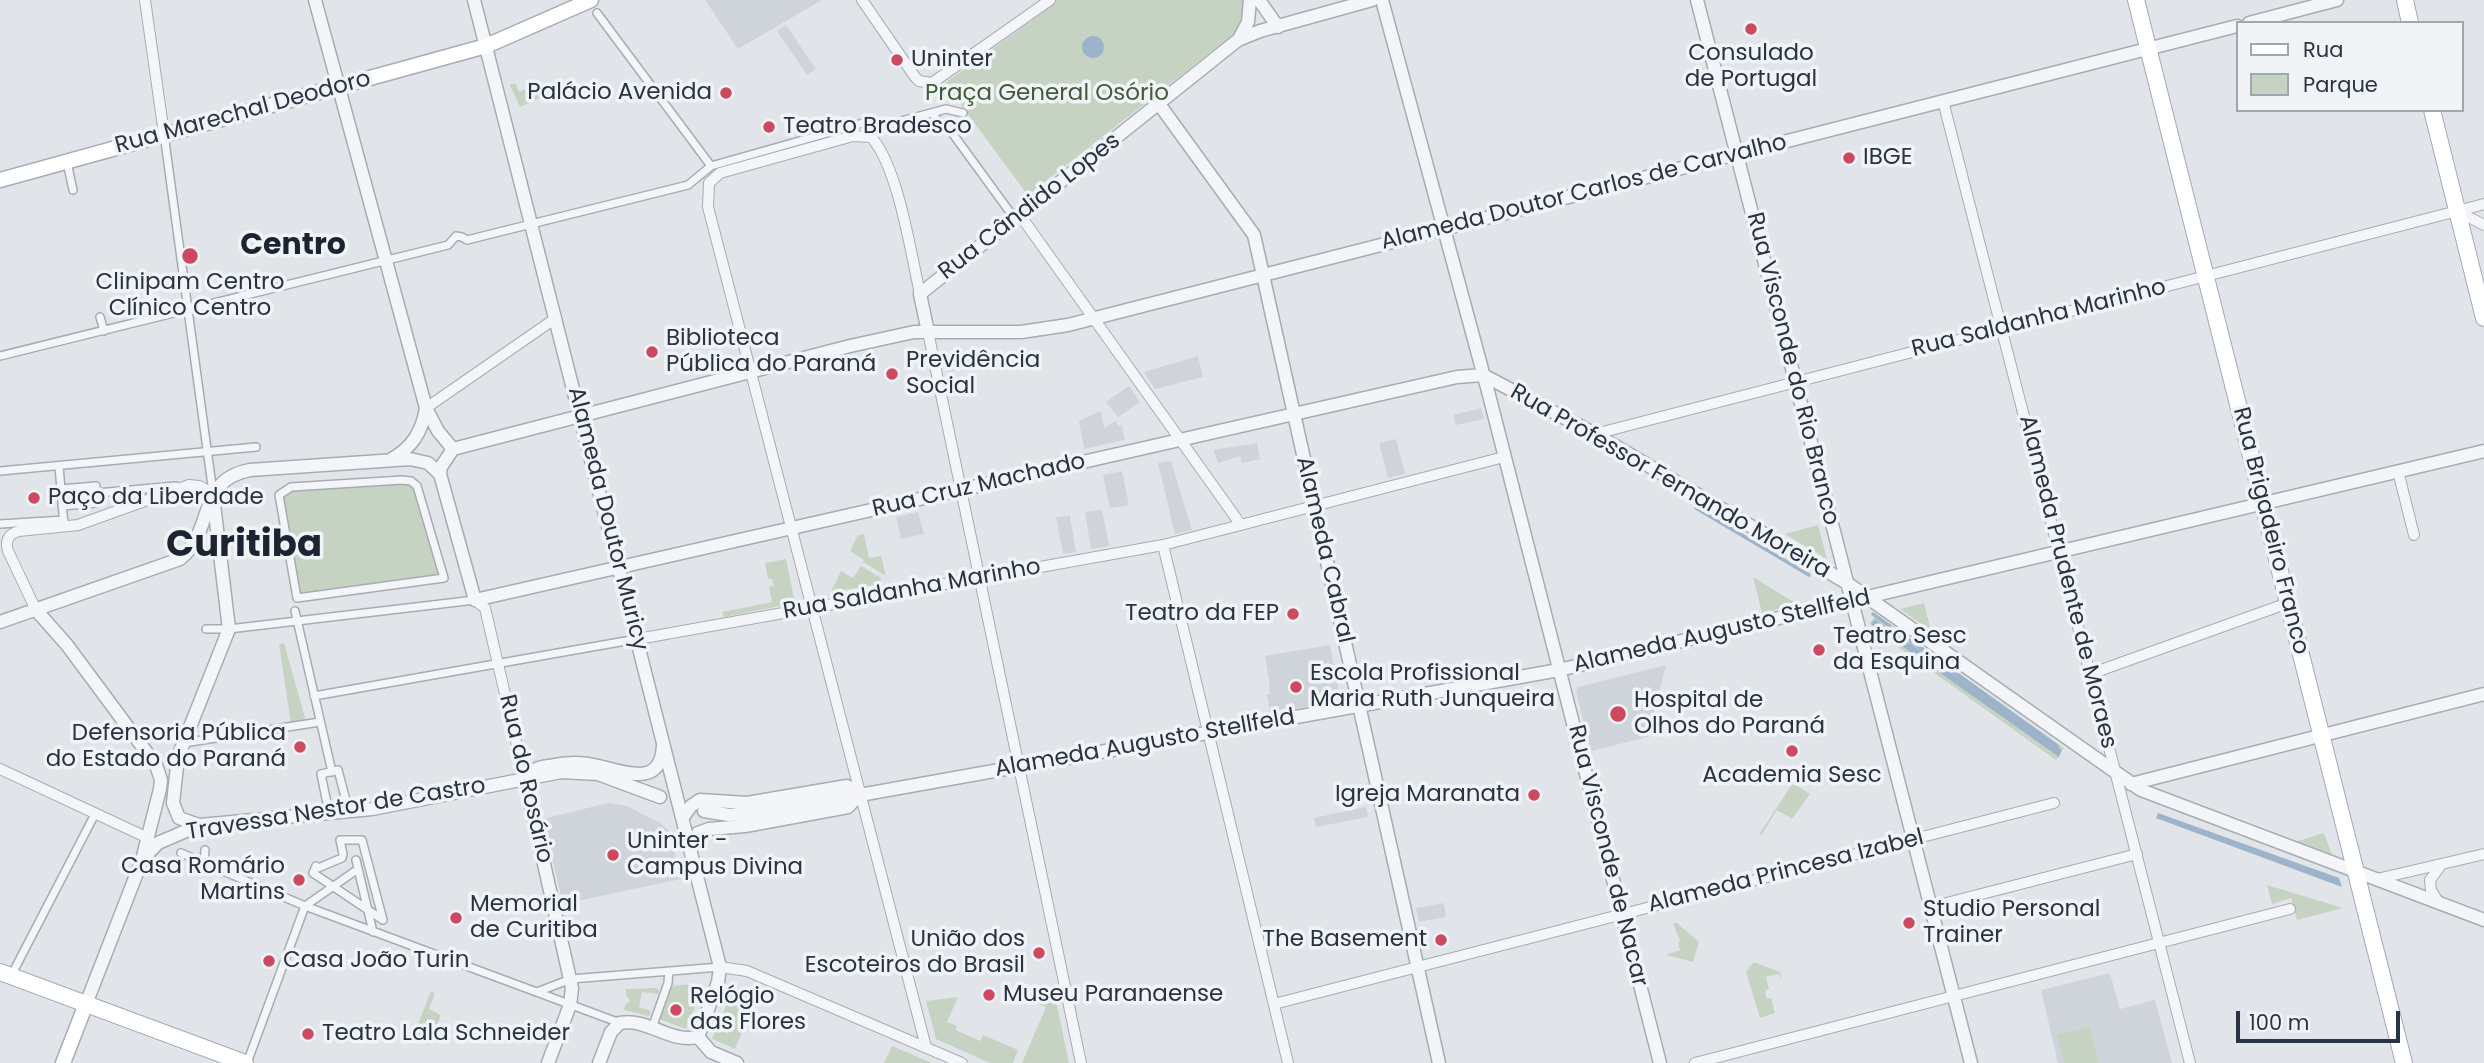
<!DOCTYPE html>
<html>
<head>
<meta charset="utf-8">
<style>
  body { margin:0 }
  #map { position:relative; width:2484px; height:1063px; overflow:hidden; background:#e1e5ea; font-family:Poppins,sans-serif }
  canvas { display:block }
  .legend { position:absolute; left:2236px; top:21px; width:228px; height:91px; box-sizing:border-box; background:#f1f4f7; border:2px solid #a1a7ae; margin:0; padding:9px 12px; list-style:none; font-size:21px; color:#2a3341 }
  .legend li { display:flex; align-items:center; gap:14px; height:35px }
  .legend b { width:35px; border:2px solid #a1a7ae }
  .scale { position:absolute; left:2236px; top:1011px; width:164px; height:32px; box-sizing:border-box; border:4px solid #2a3341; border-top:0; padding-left:9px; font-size:21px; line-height:24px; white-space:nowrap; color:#2a3341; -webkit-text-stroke:5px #f1f4f7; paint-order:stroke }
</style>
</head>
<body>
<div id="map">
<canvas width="2484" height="1063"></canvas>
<ul class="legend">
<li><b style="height:9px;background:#fff"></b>Rua</li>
<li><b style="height:19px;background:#c7d3c2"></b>Parque</li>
</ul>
<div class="scale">100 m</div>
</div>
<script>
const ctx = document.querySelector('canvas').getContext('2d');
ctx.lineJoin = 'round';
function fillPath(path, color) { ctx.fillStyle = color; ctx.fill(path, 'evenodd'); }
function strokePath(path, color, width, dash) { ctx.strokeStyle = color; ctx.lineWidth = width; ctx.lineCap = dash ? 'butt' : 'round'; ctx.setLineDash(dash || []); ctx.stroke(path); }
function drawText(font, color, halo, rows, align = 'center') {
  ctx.font = font + ' Poppins,sans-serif'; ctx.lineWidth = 7; ctx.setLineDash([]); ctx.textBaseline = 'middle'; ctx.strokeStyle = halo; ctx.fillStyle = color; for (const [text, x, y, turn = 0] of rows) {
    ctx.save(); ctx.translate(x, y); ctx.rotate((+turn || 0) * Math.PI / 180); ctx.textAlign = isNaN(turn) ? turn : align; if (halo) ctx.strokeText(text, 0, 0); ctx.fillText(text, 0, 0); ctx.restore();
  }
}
fillPath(new Path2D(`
  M705,0H822L738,49Z
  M786,25L816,69L807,75L777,31Z
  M949,354L984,356L989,364L948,372L945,357Z
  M1198,356L1203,377L1155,389L1144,372Z
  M1129,386L1140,402L1118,417L1106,402Z
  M1481,408L1484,419L1456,425L1453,415Z
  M1101,411L1104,428L1116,421L1118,426L1122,425L1125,440L1084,449L1079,421Z
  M1396,439L1405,474L1388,478L1379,443Z
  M1257,443L1260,459L1242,463L1240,456L1218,463L1213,450Z
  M1171,461L1192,530L1175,534L1158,463Z
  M1122,471L1129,505L1110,508L1103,475Z
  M1102,510L1109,546L1091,549L1085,512Z
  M918,512L924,534L901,539L896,517Z
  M1070,516L1076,552L1063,554L1056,517Z
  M1330,645L1340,698L1339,701L1270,713L1267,695L1270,694L1269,680L1265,656Z
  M1666,665L1648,737L1591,751L1576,692L1578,687Z
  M608,803L627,806L660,823L670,832L681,879L563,904L543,819Z
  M1366,807L1368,817L1316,827L1314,818Z
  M1444,903L1446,917L1419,922L1416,908Z
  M2110,973L2120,1009L2155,1000L2172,1063H2058L2041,990Z`), '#cfd4db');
fillPath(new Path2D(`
  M1055,0H1247L1240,29L1032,192V201L945,83L1045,11L1043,8Z
  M541,82L547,95L520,107L510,85L515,83L519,92Z
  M402,480L417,486L444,578L297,598L279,495L291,487Z
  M1818,525L1827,559L1785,534Z
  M864,534L869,558L881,556L886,576L863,562L864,560L850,551L858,535Z
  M786,559L795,603L724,617L722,612L772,602L769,587L774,586L772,579H768L765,563Z
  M861,566L881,578V584L831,592L841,571L853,578Z
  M1753,577L1797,604L1762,613Z
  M1924,603L1931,631L1900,609Z
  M1876,615L2064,748L2062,750L1875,619L1872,623L2059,757L2056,760L1874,630L1870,623Z
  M284,643L306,721L291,724L279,644Z
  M1793,783L1810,794L1792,819L1777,810L1761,836L1760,833Z
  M2324,833L2332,855L2295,842Z
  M2267,885L2343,908L2297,920L2291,898L2272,904Z
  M1673,923H1677L1699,942L1693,962L1666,955L1680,950L1678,942L1680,941Z
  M1754,962L1780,972L1782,979L1778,974L1766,977L1769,989L1765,991L1767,999L1771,998L1775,1013L1760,1018L1746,972Z
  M693,984L701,993L686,1029L659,1019L671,986Z
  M1053,986L1069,1063H1022L1046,1007L1004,991Z
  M734,987L757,996L735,1049L712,1039Z
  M656,988L659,990L658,994L642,992L639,1007L651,1011L649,1016L624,1010L625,1005L630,1001L626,995V989Z
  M431,991L435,993L429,1009L441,1015L429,1045L412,1039Z
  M958,997L947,1022L957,1026L956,1030L980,1041L983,1035L1018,1050L1013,1063H990L936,1039L926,1001Z
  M2090,1027L2098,1063H2064L2057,1035Z
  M892,1046L932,1063H884Z`), '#c7d3c2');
fillPath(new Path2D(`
  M1082 47a11 11 0 1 1 22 0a11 11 0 1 1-22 0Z
  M1875,619L2062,750L2059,757L1871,624Z
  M2158,813L2339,878L2342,887L2156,818Z`), '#9db3c9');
strokePath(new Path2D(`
  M1696,508L1809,575
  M1873,614L2057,746`), '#9db3c9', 3.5);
const pedestrian = new Path2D(`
  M597,13L711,166
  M932,113L940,124L950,130L1012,215
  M164,134L213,493
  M67,162L73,190
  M100,317L104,331
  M0,356L448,245L456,236L462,237L467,240L688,185L711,166L863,123L890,124L946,109L963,113
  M59,466L64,525
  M0,471L256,447
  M402,480L411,481L417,486L444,578L297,598L279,495L291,487Z
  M61,489L96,486L97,503L62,506
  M97,493L176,486
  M0,524L64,520
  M295,611L332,772
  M206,629H229L475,600
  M314,696L637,639
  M183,743L320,722
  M329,813L321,774L338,770L349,812
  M340,840H362L383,920L313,873L316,866L318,868L342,858L343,854Z
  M181,853L305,906L620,1023
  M356,860L373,932
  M204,863L205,850
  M305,906L358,869
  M11,976L95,814
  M537,992L571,979L720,967
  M652,1028L668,983L669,971
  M247,1063L305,906`);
const minor = new Path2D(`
  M145,0L164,134
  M862,0L915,77L919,81L932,83L1050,0
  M1943,101L2190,1063
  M2457,211L2484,225
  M1020,215L1241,525
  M920,294C911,254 898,166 871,137L853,136L720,173L709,183L708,207L926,1047
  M928,332L1081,1063
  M426,408L556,318
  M1595,434L2484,204
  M2398,471L2414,535
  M1163,545L1288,1063
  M475,600L485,608L525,780
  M36,610L8,551C5,541 8,534 19,531L78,525L189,485L199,486L213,493
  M638,639L1163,545L1504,457
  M2090,674L2288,603
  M0,769L148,838
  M2377,879L2484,854
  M2439,903L2431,890L2430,880L2441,865
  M1931,907L2137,854
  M720,967L747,971L962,1063
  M1274,1004L2054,803
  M1695,1063L2290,909`);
const tertiary = new Path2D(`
  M315,0L426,408L438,431L453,449
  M474,0L720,967L718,982L698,1037
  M1259,0L1278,27
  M1382,0L1489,395L1660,1063
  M1697,0L1971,1063
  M2249,23L2337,0
  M1239,39L1248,22L1250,0
  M1159,104L1254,235L1439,1063
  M928,332L920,294L1238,40L1260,31L1372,0
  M1483,375L1595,434L1847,583L2141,790L2484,920
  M390,460C412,448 422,432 426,408
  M440,474L441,467L453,449L850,346L914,332H1021L1068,325L2237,26
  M36,610L67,645L156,765L161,780L160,789L142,860L86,1004
  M0,622L180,559C215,531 196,480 250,470L410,459L428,463L440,474L475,600L1457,377L1483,375
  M530,774C535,768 541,767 549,766C562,763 575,762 588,764C617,768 661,793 663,745
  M525,780L572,988L570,1005L548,1063
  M2131,784L2484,694
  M704,811L729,815L759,813L1559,670L2484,451
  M683,817L691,806L700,800L747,803L847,786L860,794
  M199,825L179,818L173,803L178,757L229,629L213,496
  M690,844L698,833L709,829L745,826L848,807L860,794
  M142,860L158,843L200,825L372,809L561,772L598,774L660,797
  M698,1037L711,1052L737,1063
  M599,1063L611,1032L620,1023C649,1018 668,1043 698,1037`);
const secondary = new Path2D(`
  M0,180L486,46L591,0
  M63,1063L86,1004`);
const primary = new Path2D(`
  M2136,0L2404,1063
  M2405,0L2410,23
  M2432,110L2484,318
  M0,972L245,1063`);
strokePath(pedestrian, '#a6acb4', 10);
strokePath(minor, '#a6acb4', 12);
strokePath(tertiary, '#a6acb4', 15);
strokePath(secondary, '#a6acb4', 17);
strokePath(primary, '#a1a9b5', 18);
strokePath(pedestrian, '#f4f5f8', 7);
strokePath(minor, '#f4f5f8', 10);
strokePath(tertiary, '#f4f5f8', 12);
strokePath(secondary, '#fff', 14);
strokePath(primary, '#fff', 16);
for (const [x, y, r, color] of [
  [1751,29,7,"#cc4960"],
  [897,60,7,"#cc4960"],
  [726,93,7,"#cc4960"],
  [769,127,7,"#cc4960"],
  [1849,158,7,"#cc4960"],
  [190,256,9,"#cc4960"],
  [652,352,7,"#cc4960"],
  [892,374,7,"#cc4960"],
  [34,498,7,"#cc4960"],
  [1293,614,7,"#cc4960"],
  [1819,650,7,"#cc4960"],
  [1296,687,7,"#cc4960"],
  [1618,714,9,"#cc4960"],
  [300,747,7,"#cc4960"],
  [1792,751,7,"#cc4960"],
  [1534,795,7,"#cc4960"],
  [613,855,7,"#cc4960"],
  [299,880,7,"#cc4960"],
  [456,918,7,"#cc4960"],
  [1909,923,7,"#cc4960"],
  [1441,940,7,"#cc4960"],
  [1039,953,7,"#cc4960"],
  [269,961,7,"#cc4960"],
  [989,995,7,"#cc4960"],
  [676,1010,7,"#cc4960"],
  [308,1034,7,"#cc4960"]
]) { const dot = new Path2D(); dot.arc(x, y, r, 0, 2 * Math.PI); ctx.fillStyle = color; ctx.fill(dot); strokePath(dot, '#f1f4f7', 2.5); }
drawText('23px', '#2a3341', '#f1f4f7', [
  ["Consulado",1751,54,"center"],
  ["de Portugal",1751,80,"center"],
  ["Uninter",911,60],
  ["Palácio Avenida",712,93,"right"],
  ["Teatro Bradesco",783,127],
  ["IBGE",1863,158],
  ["Clinipam Centro",190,283,"center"],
  ["Clínico Centro",190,309,"center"],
  ["Biblioteca",666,339],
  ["Pública do Paraná",666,365],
  ["Previdência",906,361],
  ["Social",906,387],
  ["Paço da Liberdade",48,498],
  ["Teatro da FEP",1279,614,"right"],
  ["Teatro Sesc",1833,637],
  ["da Esquina",1833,663],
  ["Escola Profissional",1310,674],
  ["Maria Ruth Junqueira",1310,700],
  ["Hospital de",1634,701],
  ["Olhos do Paraná",1634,727],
  ["Defensoria Pública",286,734,"right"],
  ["do Estado do Paraná",286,760,"right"],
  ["Academia Sesc",1792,776,"center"],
  ["Igreja Maranata",1520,795,"right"],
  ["Uninter -",627,842],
  ["Campus Divina",627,868],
  ["Casa Romário",285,867,"right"],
  ["Martins",285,893,"right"],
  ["Memorial",470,905],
  ["de Curitiba",470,931],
  ["Studio Personal",1923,910],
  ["Trainer",1923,936],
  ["União dos",1025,940,"right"],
  ["Escoteiros do Brasil",1025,966,"right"],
  ["The Basement",1427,940,"right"],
  ["Casa João Turin",283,961],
  ["Museu Paranaense",1003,995],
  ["Relógio",690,997],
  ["das Flores",690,1023],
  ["Teatro Lala Schneider",322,1034]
], 'left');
drawText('23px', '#3f5d37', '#f1f4f7', [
  ["Praça General Osório",1047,94]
]);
drawText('23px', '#2a3341', '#f1f4f7', [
  ["Rua Marechal Deodoro",243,113,-15],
  ["Alameda Doutor Carlos de Carvalho",1584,193,-14],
  ["Rua Cândido Lopes",1030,207,-38],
  ["Rua Saldanha Marinho",2039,319,-14],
  ["Rua Visconde do Rio Branco",1792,369,76],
  ["Rua Professor Fernando Moreira",1670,482,30],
  ["Rua Cruz Machado",979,486,-13],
  ["Alameda Doutor Muricy",607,519,76],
  ["Rua Brigadeiro Franco",2270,531,76],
  ["Alameda Cabral",1324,550,77],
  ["Alameda Prudente de Moraes",2067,582,76],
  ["Rua Saldanha Marinho",912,590,-10],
  ["Alameda Augusto Stellfeld",1722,632,-13],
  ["Alameda Augusto Stellfeld",1145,744,-10],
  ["Rua do Rosário",525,779,77],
  ["Travessa Nestor de Castro",336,810,-9],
  ["Rua Visconde de Nacar",1607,856,76],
  ["Alameda Princesa Izabel",1786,872,-14]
]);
drawText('bold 30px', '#1c2432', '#f1f4f7', [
  ["Centro",293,246]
]);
drawText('bold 37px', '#1c2432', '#f1f4f7', [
  ["Curitiba",244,547]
]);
</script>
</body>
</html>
